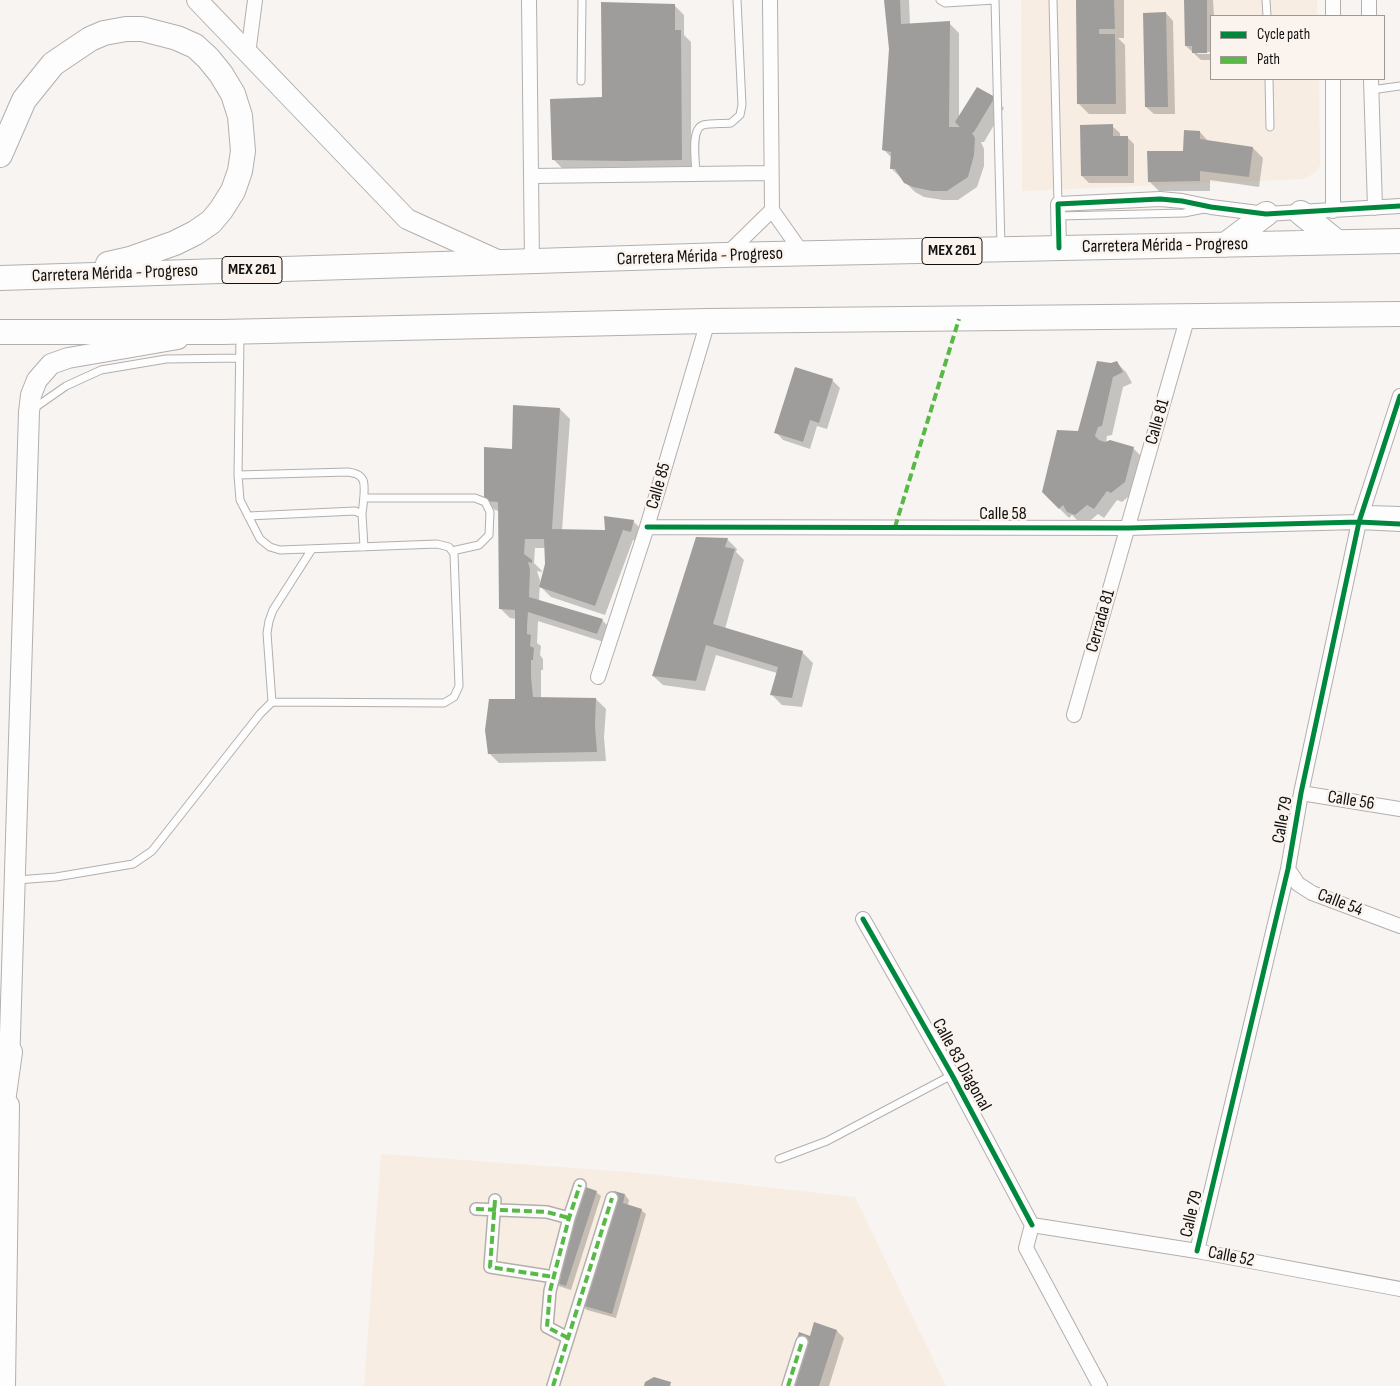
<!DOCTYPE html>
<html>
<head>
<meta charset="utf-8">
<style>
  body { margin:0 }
  #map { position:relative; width:1400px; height:1386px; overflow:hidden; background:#f7f4f1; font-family:"Sofia Sans Condensed",sans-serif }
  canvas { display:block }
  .legend { position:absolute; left:1210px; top:15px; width:175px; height:65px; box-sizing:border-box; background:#faf3ee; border:1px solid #9d9894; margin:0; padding:6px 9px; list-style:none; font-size:15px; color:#12100e }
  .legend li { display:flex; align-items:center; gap:10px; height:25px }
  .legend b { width:25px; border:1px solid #9d9894 }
</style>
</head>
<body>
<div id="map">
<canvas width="1400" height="1386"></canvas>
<ul class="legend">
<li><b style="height:6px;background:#00873e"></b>Cycle path</li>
<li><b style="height:6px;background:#58b947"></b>Path</li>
</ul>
</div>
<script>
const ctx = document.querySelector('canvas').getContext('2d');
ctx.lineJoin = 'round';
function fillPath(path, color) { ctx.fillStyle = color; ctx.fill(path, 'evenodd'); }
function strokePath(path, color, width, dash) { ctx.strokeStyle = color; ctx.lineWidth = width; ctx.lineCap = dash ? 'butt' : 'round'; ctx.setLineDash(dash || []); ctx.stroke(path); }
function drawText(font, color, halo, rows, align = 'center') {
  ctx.font = font + ' "Sofia Sans Condensed",sans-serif'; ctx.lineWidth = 5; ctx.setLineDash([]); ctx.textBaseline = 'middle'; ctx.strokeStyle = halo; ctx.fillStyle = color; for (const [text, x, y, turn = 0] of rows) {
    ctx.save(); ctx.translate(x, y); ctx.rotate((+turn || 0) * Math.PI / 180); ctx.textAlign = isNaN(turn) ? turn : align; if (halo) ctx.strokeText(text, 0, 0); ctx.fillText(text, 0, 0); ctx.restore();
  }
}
fillPath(new Path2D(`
  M1021,0H1317V16H1211V79H1319L1320,165L1317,171L1304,179L1022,191Z
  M381,1154L629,1172L855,1197L946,1386H364Z`), '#f8ede2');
fillPath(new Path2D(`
  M886,0H909L910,25L949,23L959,33V118L994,98L1004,108L984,142H981L984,149V166L977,187L958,200H943L924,197L915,192L891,168L892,158L883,149L890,49Z
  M1078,0H1124V38H1118L1125,45L1126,114H1089L1079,104Z
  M1186,0H1213L1214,16H1211V52H1196L1198,54H1211V60H1201L1186,46Z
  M674,5L684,15V35L691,42V169H563L553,159L604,98Z
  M1166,13L1173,21L1175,114H1154L1146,107Z
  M1112,126L1120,133V137H1127L1134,144V183H1089L1082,176Z
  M1200,132L1209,142L1253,148L1263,158L1259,187L1210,180V191H1159L1149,181L1184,152Z
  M1116,362L1126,372L1132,383L1123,387L1112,435L1107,436L1106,443L1133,448L1143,458L1134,492L1122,502L1117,500L1104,518L1098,514L1086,524L1078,521L1072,515L1069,518L1043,492L1079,432L1111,364Z
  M832,380L840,388L827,429L817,426L810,449L783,440L776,432Z
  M560,409L570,419L562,531H606L633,521L643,531L641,542L633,540L605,615L551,597L540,586L546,564L545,548H535L534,563L542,571V572L537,571L540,580L539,601L602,620L612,630L607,643L538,621L537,643L541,646L540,655L543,659V670H541V699H596L606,709L604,737L606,761L499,763L489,753L516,700V619L510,618L500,608L499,511L495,510L485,500L513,450Z
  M727,539L737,549L736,552L744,560L725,629L803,653L813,663L802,707L782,705L772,695L777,673L716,655L705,691L663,685L653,676Z
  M596,1192L601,1196L571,1290L555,1285Z
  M615,1192L625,1195L629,1200L628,1205L641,1210L646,1214L616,1318L587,1310L582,1305Z
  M815,1323L837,1331L844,1338L829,1386H785L811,1337Z`), '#0003');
fillPath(new Path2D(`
  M884,0H900L901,24L950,21L949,127H960L955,122L977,87L995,97L974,132L972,133L975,138L974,155L968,177L947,191H932L913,187L904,183L895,169H890L891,152L882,150L889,49Z
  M1076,0H1114L1115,29H1099V34H1115L1116,104H1077Z
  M1184,0H1207V53H1192V46H1185Z
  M601,2L675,4V30H681L682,160L626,161L552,160L550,99L602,97Z
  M1166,12L1168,107H1145L1143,13Z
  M1113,124V136H1128V176H1081L1080,125Z
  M1184,130L1200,131V139L1253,147L1249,177L1200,171V181L1148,182L1147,151H1183Z
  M1097,361L1111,363L1117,361L1123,372L1113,377L1102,426L1098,427L1095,436L1099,440L1105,442L1110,440L1134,447L1125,482L1111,493L1107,491L1094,509L1087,505L1075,515L1067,512L1063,505L1059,509L1042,492L1057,430L1078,431Z
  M795,367L833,379L819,423L810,420L803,442L774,433Z
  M513,405L560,408L552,529L605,530L604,516L634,520L631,532L623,530L595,606L539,587L545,564L544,539H525L524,554L532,560V563L528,562L530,569L529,597L603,619L597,634L528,612L527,627V634L531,635L530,646L534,648L533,660H531V677L533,697L596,698L595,726L597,752L488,754L485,730L489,699H515V610L499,609L498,502L484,501V447L512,449Z
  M696,537L728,538L725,547L735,549L713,624L803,651L792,698L770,695L778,667L706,645L696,681L652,676Z
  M580,1185L597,1191L566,1286L549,1281Z
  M614,1191L625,1194L623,1203L642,1209L612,1314L581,1305Z
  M814,1322L837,1330L819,1386H783L799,1332L810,1336Z
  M654,1377L671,1382L670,1386H644L645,1382Z`), '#9f9d9b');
const service = new Path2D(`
  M940,0L945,3L995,0L1001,247
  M1053,0L1058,204
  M1266,0L1267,16
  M1269,79L1270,127
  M581,81L582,0
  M1371,90L1400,86
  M696,174C696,163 690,129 703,125C712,123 723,124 731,123L740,115L742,105L737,0
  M1058,216L1184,213L1204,209
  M33,409L66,386L101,370L166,359L240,358
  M238,475L348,472C354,473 360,474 363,480C366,487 363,505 362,514
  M364,498H475L485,502L490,512L489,535L479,545L452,551
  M248,516L355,511L362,514L364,547
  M272,702L267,633L269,621L273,610L312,549
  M17,880L56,877L133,864L152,851L260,714L272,702L444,703L454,697L459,686L454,554L449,547L437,544L280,550L270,547L260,539L240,500L238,475L240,335
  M779,1159L827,1141L952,1075`);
const pedestrian = new Path2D(`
  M495,1200L490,1267L554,1277
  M476,1209L547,1212L569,1218
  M568,1338L547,1327L550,1291L569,1218L580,1185
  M553,1386L612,1198
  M788,1386L802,1342`);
const minor = new Path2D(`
  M529,0L532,262
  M770,0L772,210L803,254
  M1333,0V16
  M1369,0V16
  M248,54L255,0
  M1333,79V211
  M1371,79L1375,208
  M532,176L771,173
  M1059,248L1058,204L1160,199L1182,201L1211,207L1266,214L1400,206
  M726,255L772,210
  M1368,513L1400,514
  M647,527L1128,528L1359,522L1400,524
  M598,677L647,527L708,321
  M1074,715L1188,316
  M1301,793L1400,809
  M1288,869L1298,884L1312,893L1400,926
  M863,919L952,1075L1032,1225
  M1032,1225L1197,1251L1400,1289
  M1032,1225L1026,1248L1100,1386
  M1197,1251L1288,869L1301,793L1359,522L1400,396`);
const secondary = new Path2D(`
  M197,0L407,219L502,262
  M9,1068L29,412L31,395L37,380L51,364L68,358L178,339
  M5,1386L9,1105`);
const trunk = new Path2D(`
  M0,155L24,100L53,64L90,39L104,33L126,29H142L177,38L195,46L208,58L221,74L233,94L240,116L243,151L240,171L233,191L221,210L211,222L195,233L175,243L130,259L108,264
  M1301,213L1337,242
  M1225,245L1266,214
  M0,278L725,255L1400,241
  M0,332H222L708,321L1400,314
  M0,1123L10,1052`);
strokePath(service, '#b2afad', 9);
strokePath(pedestrian, '#b2afad', 14);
strokePath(minor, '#b2afad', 16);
strokePath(secondary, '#b2afad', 22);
strokePath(trunk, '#b2afad', 26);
strokePath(service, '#fefdfd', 7);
strokePath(pedestrian, '#fefdfd', 11);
strokePath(minor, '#fefdfd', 14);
strokePath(secondary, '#fefdfd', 20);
strokePath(trunk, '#fefdfd', 24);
strokePath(new Path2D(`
  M895,527L959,319
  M495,1200L490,1267L554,1277
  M476,1209L547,1212L569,1218
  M568,1338L547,1327L550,1291L569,1218L580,1185
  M553,1386L612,1198
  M788,1386L802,1342`), '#58b947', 4, [8, 4]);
strokePath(new Path2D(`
  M1059,248L1058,204L1160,199L1182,201L1211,207L1266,214L1400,206
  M647,527L1128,528L1359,522L1400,524
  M863,919L952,1075L1032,1225
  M1197,1251L1288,869L1301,793L1359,522L1400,396`), '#00873e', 5);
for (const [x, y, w] of [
  [952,251,60],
  [252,270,60]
]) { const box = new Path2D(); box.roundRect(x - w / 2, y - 13.5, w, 27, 4); ctx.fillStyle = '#faf3ee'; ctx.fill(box); strokePath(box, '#12100e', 1); }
drawText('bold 16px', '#12100e', null, [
  ["MEX 261",952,251],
  ["MEX 261",252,270]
]);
drawText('18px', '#12100e', '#faf3ee', [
  ["Carretera Mérida - Progreso",1165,246,-1],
  ["Carretera Mérida - Progreso",700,257,-2],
  ["Carretera Mérida - Progreso",115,274,-2],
  ["Calle 81",1158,422,-74],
  ["Calle 85",659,486,-74],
  ["Calle 58",1003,514],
  ["Cerrada 81",1101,621,-74],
  ["Calle 56",1351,801,9],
  ["Calle 79",1283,820,-80],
  ["Calle 54",1340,903,21],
  ["Calle 83 Diagonal",961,1065,61],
  ["Calle 79",1192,1214,-77],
  ["Calle 52",1231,1257,11]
]);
</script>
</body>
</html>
